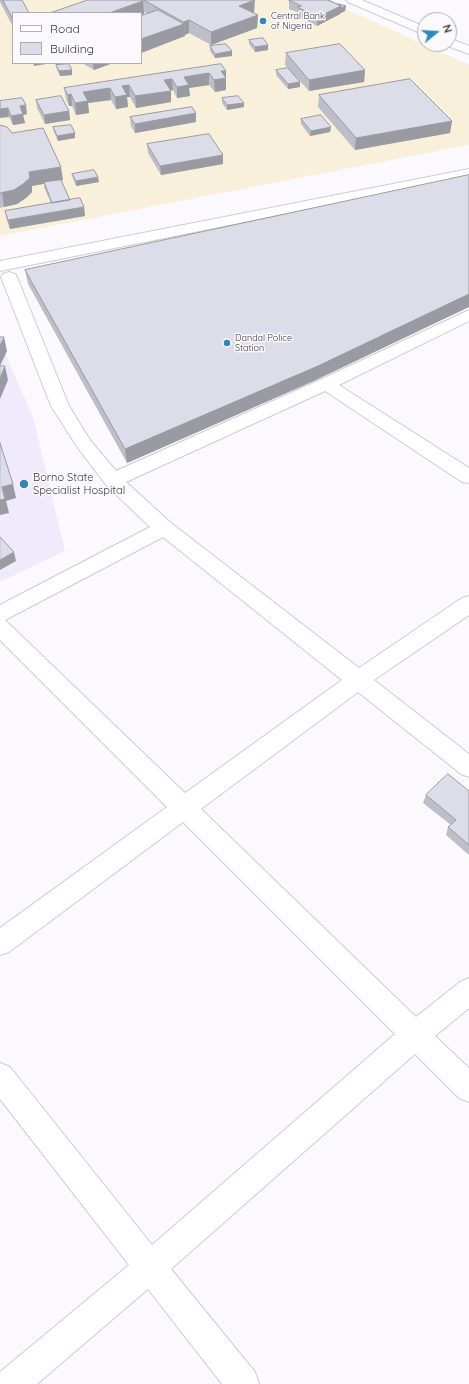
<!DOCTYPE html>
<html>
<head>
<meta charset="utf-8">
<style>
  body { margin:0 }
  #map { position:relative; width:469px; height:1384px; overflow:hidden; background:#fbf9fd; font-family:Quicksand,sans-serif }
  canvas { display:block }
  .legend { position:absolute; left:12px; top:12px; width:130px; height:52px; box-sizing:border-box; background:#fbf9fd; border:1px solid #afadb1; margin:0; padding:5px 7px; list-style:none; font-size:12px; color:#3c3b3f }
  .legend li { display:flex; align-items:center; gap:8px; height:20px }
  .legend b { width:20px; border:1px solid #afadb1 }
  .north { position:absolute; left:417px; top:12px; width:40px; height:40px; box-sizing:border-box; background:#fbf9fd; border:1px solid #afadb1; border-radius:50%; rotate:72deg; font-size:11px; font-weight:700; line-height:16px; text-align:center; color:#3c3b3f }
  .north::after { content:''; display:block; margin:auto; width:14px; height:18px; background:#2f88b6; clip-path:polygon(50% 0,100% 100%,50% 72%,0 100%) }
</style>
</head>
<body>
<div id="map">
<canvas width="469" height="1384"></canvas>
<ul class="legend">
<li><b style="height:5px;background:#fff"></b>Road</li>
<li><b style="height:11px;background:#dcdde8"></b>Building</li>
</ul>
<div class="north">N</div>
</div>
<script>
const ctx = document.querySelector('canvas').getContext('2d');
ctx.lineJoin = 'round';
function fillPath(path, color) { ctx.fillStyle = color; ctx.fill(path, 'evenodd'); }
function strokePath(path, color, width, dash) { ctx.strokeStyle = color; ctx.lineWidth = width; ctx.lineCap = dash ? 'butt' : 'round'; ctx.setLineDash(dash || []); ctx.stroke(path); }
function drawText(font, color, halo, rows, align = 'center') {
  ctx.font = font + ' Quicksand,sans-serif'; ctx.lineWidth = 3; ctx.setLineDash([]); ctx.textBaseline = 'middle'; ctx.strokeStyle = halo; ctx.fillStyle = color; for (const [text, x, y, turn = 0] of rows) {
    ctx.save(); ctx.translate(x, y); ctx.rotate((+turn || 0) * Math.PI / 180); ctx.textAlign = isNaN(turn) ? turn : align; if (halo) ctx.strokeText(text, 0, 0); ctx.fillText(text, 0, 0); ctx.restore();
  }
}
fillPath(new Path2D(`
  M0,0H326L469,65V145L0,236ZM13,13H141V63H13Z`), '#f8f0da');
fillPath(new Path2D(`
  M0,342L33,417L65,551L0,582Z`), '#f1eafc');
const minor = new Path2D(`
  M9,272L15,274L17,277L69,406L90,440L116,471L320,380L469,310V321L339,385L469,468V483L462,482L325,391L126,482L171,523L359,668L462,598L469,596V615L374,680L469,754V777L461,774L358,692L201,809L416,1017L460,982L469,978V1008L435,1036L469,1068V1102L459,1098L415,1054L171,1269L255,1372L259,1384H222L148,1289L37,1384H0V1372L129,1265L0,1099V1063L10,1067L152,1245L395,1034L183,822L9,952L0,955V928L167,807L0,640V605L150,527L106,485L78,448L51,406L1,277L3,274ZM163,537L342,680L185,793L5,620Z`);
const secondary = new Path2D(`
  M346,0H362L425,27V35L348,2Z
  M449,38L469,46V54L445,45L449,44Z`);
const primary = new Path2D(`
  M469,169V177L0,271V261Z`);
strokePath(minor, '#cfcbd5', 2);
strokePath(secondary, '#cfcbd5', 2);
strokePath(primary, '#cfcbd5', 2);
fillPath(minor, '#fff');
fillPath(secondary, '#fff');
fillPath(primary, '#fff');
fillPath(new Path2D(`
  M0,0H22L13,13V27L0,2Z
  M88,0H254V13L258,15L257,28L211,45L189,33L184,34L185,36L141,53V16L147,14L144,12V14Z
  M289,0H331V1L338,4L346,6L345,11L341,13L340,14L317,26L297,16V12L289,9Z
  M249,40L268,45V50L255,52L249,44Z
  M210,46L232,56L215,58L210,51Z
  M286,53L365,70L364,82L309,91L285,65Z
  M82,63H113L94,70Z
  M56,65L72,75L60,76L57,70Z
  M276,70L300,82V87L288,89L276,75Z
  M226,71V90L215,92L209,85L189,88L190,96L177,98L173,90L171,91V102L136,108L130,97H127L128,107L116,109L111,100L88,103L89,113L76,115L72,106H69L66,99L64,88Z
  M319,95L452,121L450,133L355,150L318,107Z
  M222,98L244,103V107L227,110L222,103Z
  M36,100L69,111L70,120L45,124L37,108Z
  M0,101L27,114L23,115L25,123L13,125L9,117Z
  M196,113V122L135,133L131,126L130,117Z
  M301,119L330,132L310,136L301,124Z
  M0,125L12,133L63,180L61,181L70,200L84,207L85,216L10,229L7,221L5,211L51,203L44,187V184L32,186V192L26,198L17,204L4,207L0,208Z
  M53,127L75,133V138L58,141L54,132Z
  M147,144L223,164L161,175L148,153Z
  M72,174L99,182L76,186L73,179Z
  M25,270L316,380L127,463L28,284Z
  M469,791V855L446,835L448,827L451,825L423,803L426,795Z`), '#bdbec8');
fillPath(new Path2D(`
  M255,0L254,13L239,18V6Z
  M143,1L144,14L141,15V13H109Z
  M341,6H346L345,11L341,13L340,14L317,26L318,17Z
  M258,15L257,28L211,45V32Z
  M189,20V33L185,35L184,22Z
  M184,24L185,36L141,53V39Z
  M268,45V50L255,52V47Z
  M232,51V56L215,58V54Z
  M33,63H52L34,66Z
  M93,63H113L94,70Z
  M72,70V75L60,76L59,71Z
  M365,70L364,82L309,91V80Z
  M221,71H226V90L215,92L214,80Z
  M209,73V85L189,88L190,96L177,98V87L184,77Z
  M172,79L173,90L165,92L164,80Z
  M300,82V87L288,89V84Z
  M129,85L130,97H127L128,107L116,109L115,97L122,86Z
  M110,88L111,100L88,103L89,113L76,115L75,103L83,92Z
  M171,91V102L136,108L135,96Z
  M71,94L72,106H69L68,95Z
  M244,103V107L227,110V105Z
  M26,105L27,114L23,115L25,123L13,125L11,116L20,106Z
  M8,108L9,117L0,118V109Z
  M69,111L70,120L45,124L44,115Z
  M196,113V122L135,133V124Z
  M452,121L450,133L355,150L356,138Z
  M331,127L330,132L310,136L311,131Z
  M75,133V138L58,141L57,136Z
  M223,155V164L161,175L160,166Z
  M61,167L63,180L32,186V192L26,198L17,204L4,207L2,193L29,172Z
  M98,177L99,182L76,186V181Z
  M84,207L85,216L10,229L8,220Z
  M469,294V307L316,380L127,463L125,449Z
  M4,337L7,351L0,366V346Z
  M5,366L8,380L0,399V378Z
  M13,484L16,498L6,501L9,513L0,515V500L2,487Z
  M14,552L16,561L0,570V560Z`), '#9a9ba2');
const building = new Path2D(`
  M3,0H22L29,13H13V19Z
  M88,0H141L143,1L109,13H50Z
  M144,0H255L239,6L258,15L211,32L189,20L184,22Z
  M289,0H328L341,6L318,17L297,7L301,6Z
  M338,4H339L346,6L341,8V6Z
  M158,10L184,24L141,39V16Z
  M263,38L268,45L255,47L249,40Z
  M226,44L232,51L215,54L210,46Z
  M340,44L365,70L309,80L286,53Z
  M69,64L72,70L59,71L56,65Z
  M221,64L226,71H221L226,78L214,80L209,73L184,77L189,85L177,87L172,79L164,80L171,91L135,96L129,85L122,86L127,95L115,97L110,88L83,92L88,101L75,103L71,94L68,95L64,88Z
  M288,68L300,82L288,84L276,70Z
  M410,79L452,121L356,138L319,95Z
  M61,96L69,111L44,115L36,100Z
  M238,96L244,103L227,105L222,98Z
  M22,98L26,105L20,106L23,114L11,116L8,108L0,109V101Z
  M192,107L196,113L135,124L130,117Z
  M321,115L331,127L311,131L301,119Z
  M0,125L7,127L12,133L43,128L61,167L29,172L30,178L23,184L14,190L0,193Z
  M71,125L75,133L57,136L53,127Z
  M209,134L223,155L160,166L147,144Z
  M94,170L98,177L76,181L72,174Z
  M469,175V294L318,366L125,449L25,270Z
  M61,180L70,200L52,203L44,182Z
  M80,198L84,207L8,220L5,211Z
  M0,337H4L0,346Z
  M0,366H5L0,378Z
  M0,443L13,484L2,487L5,499L0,500Z
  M0,537L14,552L0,560Z
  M448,774L469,791V845L448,827L456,820L426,795Z`);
fillPath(building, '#dcdde8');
strokePath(building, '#9a9ba2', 1);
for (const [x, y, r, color] of [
  [263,21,4,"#2f88b6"],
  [227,343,4,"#2f88b6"],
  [24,484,5,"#2f88b6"]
]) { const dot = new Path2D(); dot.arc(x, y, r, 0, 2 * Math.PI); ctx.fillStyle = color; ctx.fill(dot); strokePath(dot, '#fbf9fd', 1.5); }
drawText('9px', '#3c3b3f', '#fbf9fd', [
  ["Central Bank",271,16],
  ["of Nigeria",271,26],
  ["Dandal Police",235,338],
  ["Station",235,348]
], 'left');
drawText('11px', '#3c3b3f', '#fbf9fd', [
  ["Borno State",33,478],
  ["Specialist Hospital",33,491]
], 'left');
</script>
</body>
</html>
